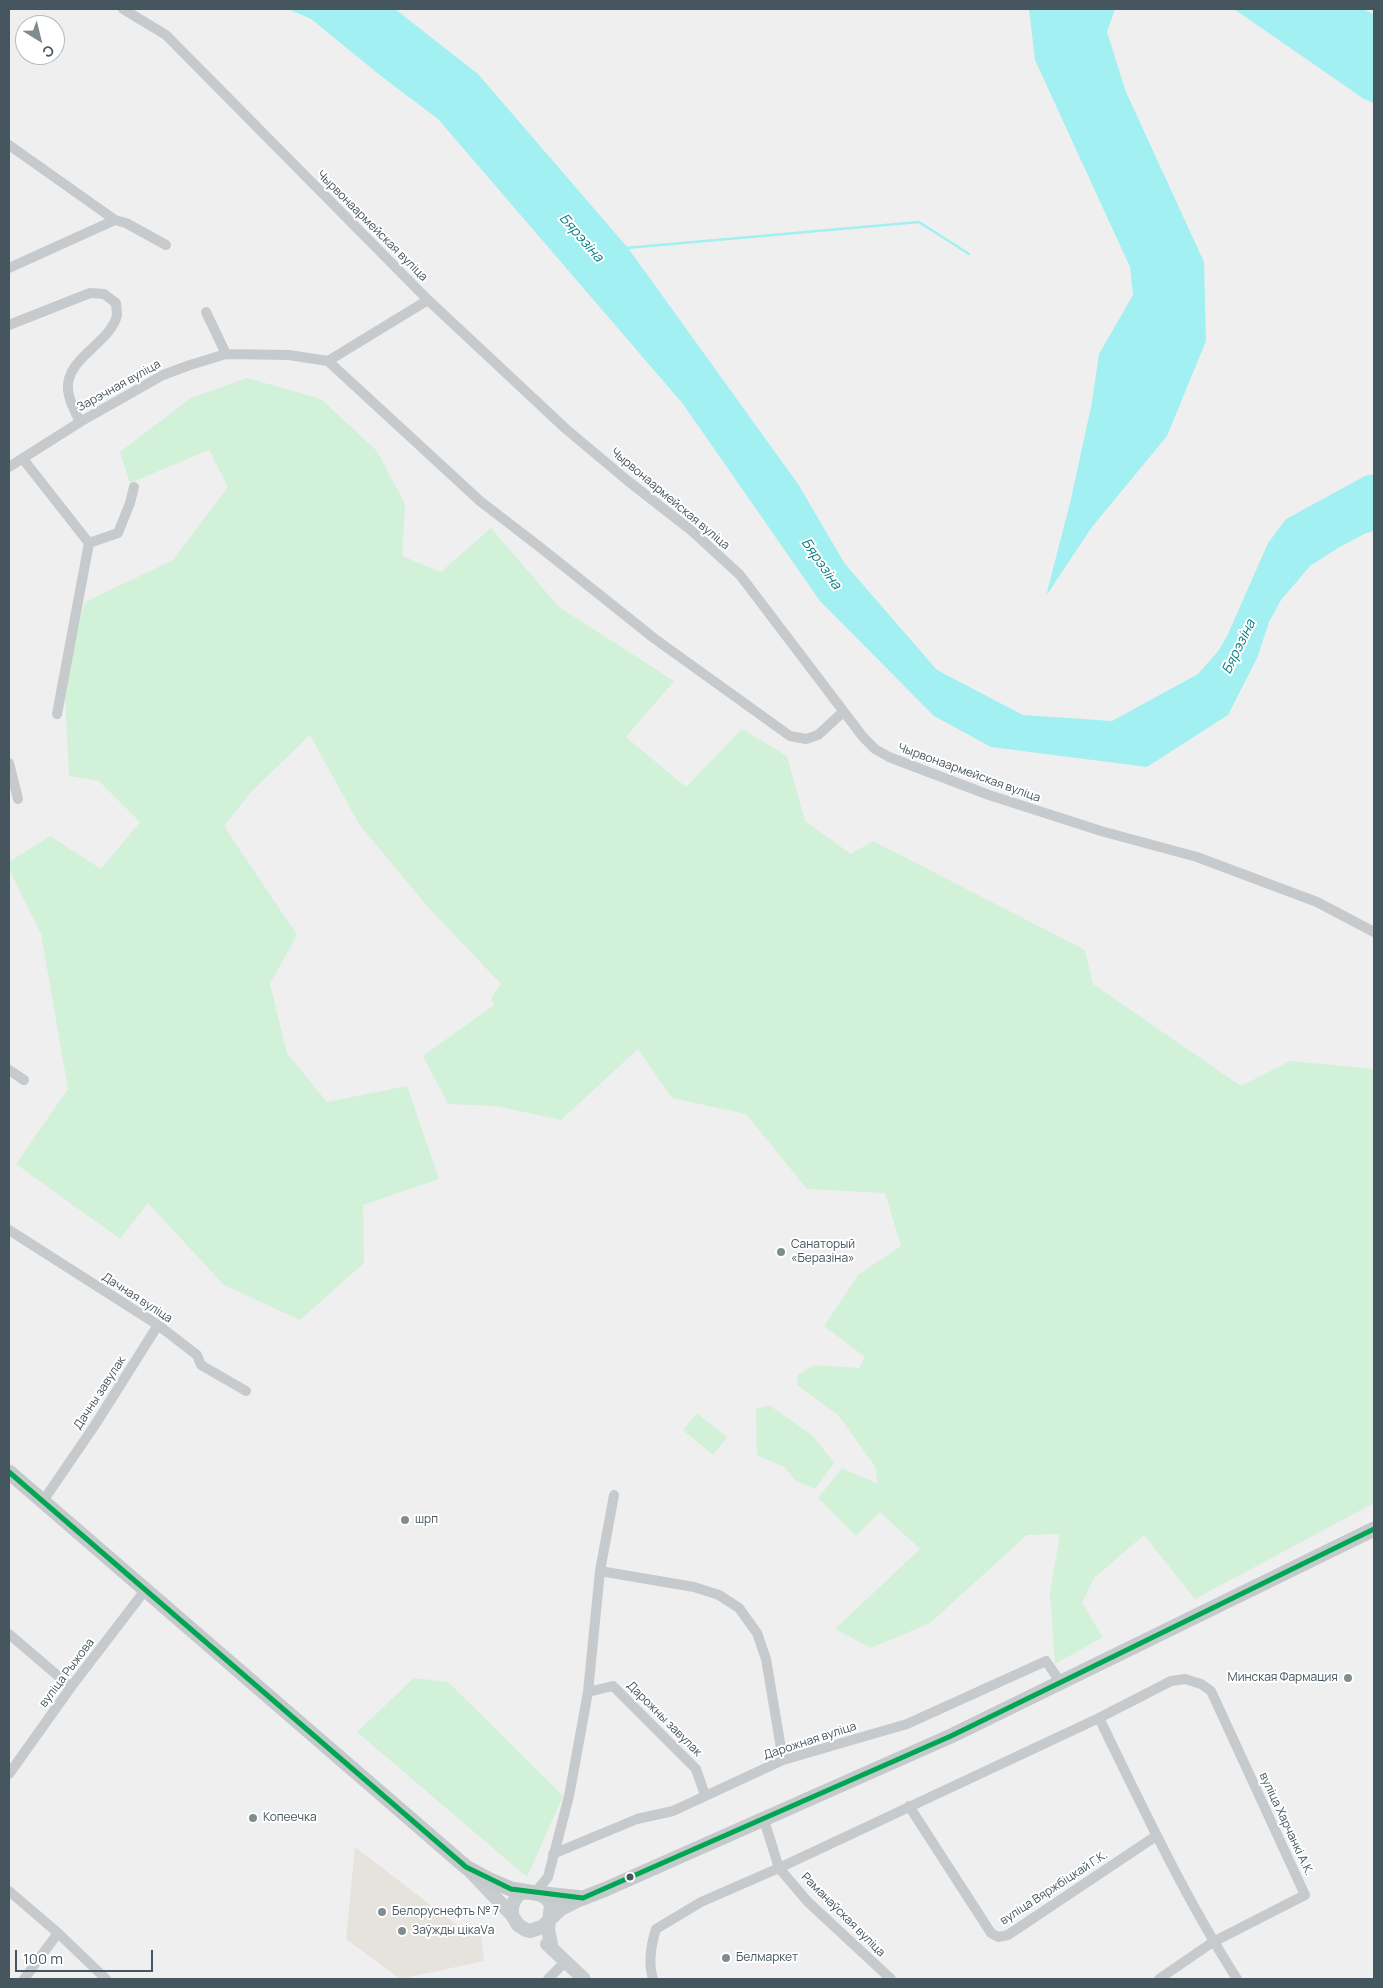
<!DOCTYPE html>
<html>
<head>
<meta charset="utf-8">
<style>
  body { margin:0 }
  #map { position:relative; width:1383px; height:1988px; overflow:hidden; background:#f0efef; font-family:Manrope,sans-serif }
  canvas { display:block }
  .frame { position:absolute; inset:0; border:10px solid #45565e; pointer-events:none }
  .north { position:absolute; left:15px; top:15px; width:50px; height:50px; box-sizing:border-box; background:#fff; border:1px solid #b5bbbf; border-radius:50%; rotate:144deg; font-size:14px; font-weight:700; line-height:20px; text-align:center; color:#45565e }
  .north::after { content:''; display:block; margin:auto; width:18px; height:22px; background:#818c91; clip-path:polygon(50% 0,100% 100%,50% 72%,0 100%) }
  .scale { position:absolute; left:15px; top:1950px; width:138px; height:22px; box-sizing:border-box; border:2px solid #45565e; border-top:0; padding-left:6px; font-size:15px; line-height:18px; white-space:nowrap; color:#45565e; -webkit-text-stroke:4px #fff; paint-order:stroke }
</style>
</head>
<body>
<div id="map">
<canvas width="1383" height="1988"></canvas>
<div class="frame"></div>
<div class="north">С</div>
<div class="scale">100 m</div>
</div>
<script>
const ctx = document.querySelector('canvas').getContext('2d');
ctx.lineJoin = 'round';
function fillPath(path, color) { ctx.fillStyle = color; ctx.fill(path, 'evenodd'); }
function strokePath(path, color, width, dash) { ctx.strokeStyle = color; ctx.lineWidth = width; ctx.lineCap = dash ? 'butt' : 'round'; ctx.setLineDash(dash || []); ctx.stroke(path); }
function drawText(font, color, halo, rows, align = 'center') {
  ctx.font = font + ' Manrope,sans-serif'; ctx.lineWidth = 4; ctx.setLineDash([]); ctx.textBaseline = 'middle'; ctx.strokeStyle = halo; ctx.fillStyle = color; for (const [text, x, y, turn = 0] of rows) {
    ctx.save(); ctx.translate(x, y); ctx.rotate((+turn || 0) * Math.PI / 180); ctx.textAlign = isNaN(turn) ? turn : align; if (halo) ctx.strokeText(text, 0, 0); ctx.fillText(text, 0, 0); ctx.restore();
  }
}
fillPath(new Path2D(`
  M355,1847L467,1933L481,1936L484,1961L400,1979L346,1939Z`), '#e6e2dc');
fillPath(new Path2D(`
  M247,378L321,399L377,451L405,504L402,556L441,572L491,528L559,607L674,681L626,737L686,787L742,729L787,756L805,821L851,854L873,841L1085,950L1093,984L1241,1086L1290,1061L1374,1069V1503L1195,1599L1144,1535L1094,1578L1082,1603L1103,1637L1055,1664L1050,1593L1060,1534L1027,1535L930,1623L871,1648L835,1629L920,1549L880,1512L856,1536L818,1498L842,1468L878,1484L875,1466L838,1415L797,1385L798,1375L814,1365L859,1368L865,1357L824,1326L858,1275L901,1246L885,1193L807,1189L746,1114L672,1098L638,1049L561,1120L496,1106L448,1104L423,1056L494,1005L491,998L501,984L427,906L359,824L310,735L251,792L224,826L297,935L270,984L287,1053L327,1102L407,1086L439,1179L363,1205L364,1263L300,1320L224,1285L148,1203L120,1239L16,1164L68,1089L41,934L9,869V862L50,836L101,869L140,822L99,781L69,776L64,677L85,602L173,560L228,487L209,450L130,483L120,452L191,398Z
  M769,1405L813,1436L834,1463L815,1489L796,1481L784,1467L757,1455L756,1409Z
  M697,1413L727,1437L713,1455L683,1430Z
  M414,1678L448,1682L563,1796L527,1877L357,1732Z`), '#d1f1d8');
fillPath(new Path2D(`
  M288,9H395L478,74L628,248L798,484L845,564L937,670L1023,715L1112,721L1198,674L1219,650L1228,634L1268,543L1286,519L1365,476L1374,474V531L1364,534L1338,548L1310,566L1281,600L1269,622L1257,658L1228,715L1147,767L991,747L934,716L820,601L683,404L438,119L381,76L311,19Z
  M1029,9H1115L1107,32L1126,92L1204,262L1206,341L1167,436L1092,527L1046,596L1071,499L1092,402L1099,354L1133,295L1130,267L1035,60Z
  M1234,9H1362L1374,14V103L1364,99Z`), '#a2f0f2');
strokePath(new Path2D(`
  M626,248L919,222L969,254`), '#a2f0f2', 2.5);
strokePath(new Path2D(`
  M123,9L166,35L428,300L566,429L628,481L692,531L740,575L863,737L875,749L889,757L989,795L1101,831L1197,857L1317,902L1374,932
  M9,145L115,220L126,223L166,245
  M9,268L115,220
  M206,312L226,354
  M9,325L90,293L104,294L116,303C116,307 117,311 117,315C111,343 65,358 68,390C69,401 75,412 80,422
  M328,361L480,501L541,548L655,639L790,736L806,739L818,735L843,712
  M23,459L89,543L118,533L130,503L134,487
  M9,467L80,422L163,375L190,365L226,354L289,355L328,361L428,300
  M57,714L89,543
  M9,763L18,799
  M9,1070L24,1080
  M9,1230L158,1325L197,1355L201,1365L246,1391
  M43,1501L95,1425L158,1325
  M600,1571L694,1587L719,1595L739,1608L757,1633L766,1659L783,1760
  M9,1634L71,1687
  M588,1692L613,1686L696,1769L705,1795
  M1099,1718C1142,1806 1184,1896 1237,1979
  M9,1774L71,1687L146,1589
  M909,1806L991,1933L998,1937L1008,1935L1156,1836
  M764,1820L779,1868L808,1902L891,1979
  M553,1854L637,1819L673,1811L783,1760L907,1724L1046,1661L1061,1683
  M9,1891L58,1933L106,1979
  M535,1893L548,1877L569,1796L588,1692L600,1571L614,1495
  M24,1979L58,1933
  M548,1979L565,1962
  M653,1979C648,1963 651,1945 656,1929L701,1902L779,1868L1099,1718L1171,1681L1185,1679L1201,1684L1211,1691L1305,1895L1213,1942L1159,1979`), '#c6cacc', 10);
strokePath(new Path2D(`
  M470,1871L512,1915L518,1925L526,1930L530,1931L542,1927L561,1909L583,1898
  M512,1915C511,1906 513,1899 521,1893C532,1891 546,1894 551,1905L548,1929L552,1949
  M547,1944L584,1979`), '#c7cccf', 14);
strokePath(new Path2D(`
  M9,1472L466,1867L490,1880L511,1889L535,1893L583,1898L606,1889L951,1736L1374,1529`), '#c4c9cb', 15);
strokePath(new Path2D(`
  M9,1472L466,1867L511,1889L583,1898L951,1736L1374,1529`), '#00a651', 5);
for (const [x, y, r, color] of [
  [781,1252,5,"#818c91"],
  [405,1520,5,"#818c91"],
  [1348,1678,5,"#818c91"],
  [253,1818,5,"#818c91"],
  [630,1877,4.5,"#45565e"],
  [382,1912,5,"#818c91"],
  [402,1931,5,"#818c91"],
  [726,1958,5,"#818c91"]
]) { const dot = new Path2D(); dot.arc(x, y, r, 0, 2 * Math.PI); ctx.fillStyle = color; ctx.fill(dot); strokePath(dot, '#fff', 2); }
drawText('12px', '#45565e', '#fff', [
  ["Чырвонаармейская вуліца",372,226,45],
  ["Зарэчная вуліца",119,386,-29],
  ["Чырвонаармейская вуліца",670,499,40],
  ["Чырвонаармейская вуліца",969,773,20],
  ["Дачная вуліца",137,1298,33],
  ["Дачны завулак",100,1393,-57],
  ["вуліца Рыжова",67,1673,-53],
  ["Дарожны завулак",664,1719,45],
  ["Дарожная вуліца",810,1741,-18],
  ["вуліца Харчанкі А.К.",1286,1824,65],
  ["вуліца Вяржбіцкай Г.К.",1054,1888,-33],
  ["Раманаўская вуліца",843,1915,45]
]);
drawText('12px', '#45565e', '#fff', [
  ["Санаторый",791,1245],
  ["«Беразіна»",791,1259],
  ["шрп",415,1520],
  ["Минская Фармация",1338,1678,"right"],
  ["Копеечка",263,1818],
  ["Белоруснефть № 7",392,1912],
  ["Заўжды цікаVа",412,1931],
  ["Белмаркет",736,1958]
], 'left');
drawText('italic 14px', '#058084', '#fff', [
  ["Бярэзіна",581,238,49],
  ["Бярэзіна",821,564,55],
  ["Бярэзіна",1239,647,-64]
]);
</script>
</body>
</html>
